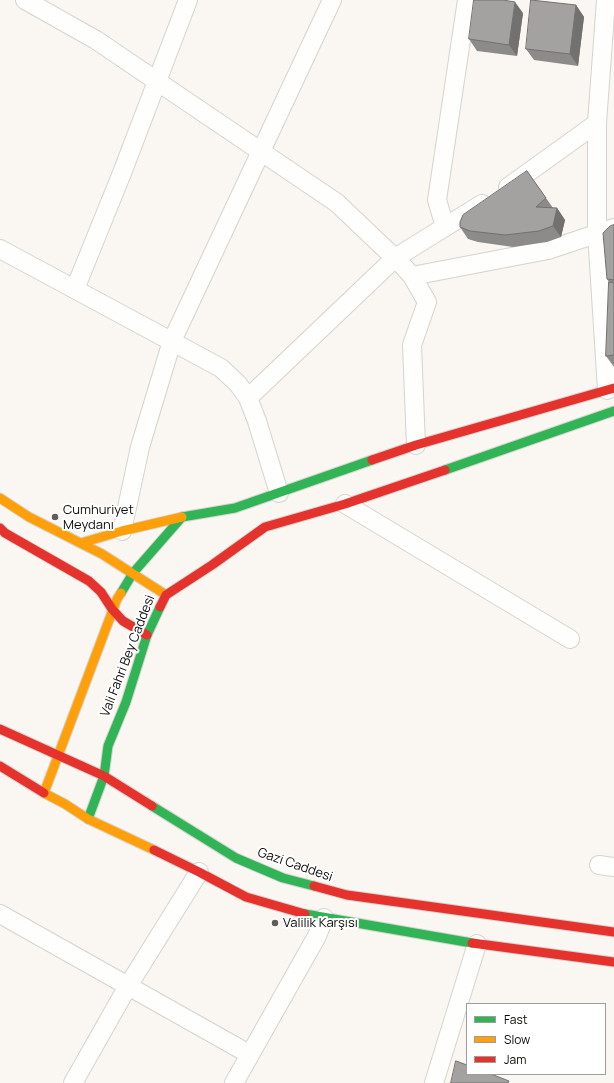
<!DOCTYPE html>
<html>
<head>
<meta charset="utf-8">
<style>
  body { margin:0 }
  #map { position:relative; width:614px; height:1083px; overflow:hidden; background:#faf7f2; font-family:Manrope,sans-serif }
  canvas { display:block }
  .legend { position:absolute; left:466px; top:1003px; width:140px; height:72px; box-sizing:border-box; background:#fff; border:1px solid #9e9d9c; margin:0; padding:5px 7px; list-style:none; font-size:12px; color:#0d0b08 }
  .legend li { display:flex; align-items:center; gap:8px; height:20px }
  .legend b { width:20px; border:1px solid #9e9d9c }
</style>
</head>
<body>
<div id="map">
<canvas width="614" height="1083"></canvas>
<ul class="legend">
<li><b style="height:5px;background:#30b455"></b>Fast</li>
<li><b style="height:5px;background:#ff9f0a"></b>Slow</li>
<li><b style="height:5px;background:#e5322d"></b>Jam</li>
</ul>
</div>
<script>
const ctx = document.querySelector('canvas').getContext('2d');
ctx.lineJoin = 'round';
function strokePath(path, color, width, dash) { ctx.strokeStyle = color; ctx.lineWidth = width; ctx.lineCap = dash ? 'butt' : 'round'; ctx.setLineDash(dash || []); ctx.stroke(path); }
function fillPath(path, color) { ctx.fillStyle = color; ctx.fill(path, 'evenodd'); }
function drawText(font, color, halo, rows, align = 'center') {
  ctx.font = font + ' Manrope,sans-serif'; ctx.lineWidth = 4; ctx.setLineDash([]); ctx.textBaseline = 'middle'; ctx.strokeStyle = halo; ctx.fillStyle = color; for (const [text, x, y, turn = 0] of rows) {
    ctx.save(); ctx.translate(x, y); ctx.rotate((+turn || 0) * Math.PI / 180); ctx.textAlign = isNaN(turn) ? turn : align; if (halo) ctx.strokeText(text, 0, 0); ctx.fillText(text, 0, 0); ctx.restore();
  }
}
const street = new Path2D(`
  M25,0L96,40L337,203L401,264L412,276L427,302L412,345L416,445
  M606,0L597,123V233L607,390
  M508,187L597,123
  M445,227L437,200L467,0
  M0,249L221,368L238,384L248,398L257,421L279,493
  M412,276L548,250L614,228
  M75,289L122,173L188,0
  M248,398L395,258L482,204
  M345,504L570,639
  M122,531L140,447L172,341L332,0
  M599,865L614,867
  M0,914L249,1054
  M73,1083L128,986L199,872
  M234,1083L317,936L324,918
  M434,1083L477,944`);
const fast = new Path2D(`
  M445,470L614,411
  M121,593L133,573L182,517L235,508L372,460
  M152,806L236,858L283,878L314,886
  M88,819L104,776L108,746L126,702L147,635L160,607
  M305,914L472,943`);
const slow = new Path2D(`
  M0,498L29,517L102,554L166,595
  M81,543L122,531L182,517
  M121,593L117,599L44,793L65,804L88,819L154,850`);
const jam = new Path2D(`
  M372,460L416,445L614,388
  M0,528L5,533L89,581L101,592L112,609L123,621L147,635
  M160,607L166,595L212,565L265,527L345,504L445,470
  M0,729L104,776L152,806
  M0,766L44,793
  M154,850L199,872L246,897L305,914
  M314,886L347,895L614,932
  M472,943L614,962`);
strokePath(street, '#d5d3cf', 20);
strokePath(fast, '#d5d3cf', 11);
strokePath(slow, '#d5d3cf', 11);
strokePath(jam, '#d5d3cf', 11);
strokePath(street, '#fefefd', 18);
strokePath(fast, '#30b455', 9);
strokePath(slow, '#ff9f0a', 9);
strokePath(jam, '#e5322d', 9);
fillPath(new Path2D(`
  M576,5L584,17L578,66L534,60L526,49Z
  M523,13L517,56L477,51L469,39Z
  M527,171L553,208H557L565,220L561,237L547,242L513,247L478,242L468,239L460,227Z
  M614,225V367L606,356L609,282L607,279Z`), '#8d8b8a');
fillPath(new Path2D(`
  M515,2L523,13L517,56L509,45Z
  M576,5L584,17L578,66L570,54Z
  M557,208L565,220L561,237L553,226Z`), '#737170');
const building = new Path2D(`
  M474,0H503L515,2L509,45L469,39Z
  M531,0L576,5L570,54L526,49Z
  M527,171L546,198L536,207L557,208L553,226L539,231L505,235L470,231L460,227V222L463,215Z
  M614,225V280L607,279L603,233L610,226Z
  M609,282L614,283V355L606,356Z
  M456,1061L467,1065V1074H491L509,1081L508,1083H451Z`);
fillPath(building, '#a4a2a0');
strokePath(building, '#737170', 1);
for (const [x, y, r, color] of [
  [55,517,4,"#605e5a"],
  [275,923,4,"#605e5a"]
]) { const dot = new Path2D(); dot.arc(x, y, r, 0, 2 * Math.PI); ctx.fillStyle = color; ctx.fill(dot); strokePath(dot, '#fff', 1.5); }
drawText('13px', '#0d0b08', '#fff', [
  ["Cumhuriyet",63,510],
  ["Meydanı",63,525],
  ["Valilik Karşısı",283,923]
], 'left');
drawText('13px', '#0d0b08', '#fff', [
  ["Vali Fahri Bey Caddesi",128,656,-69],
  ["Gazi Caddesi",295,865,19]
]);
</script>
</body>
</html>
